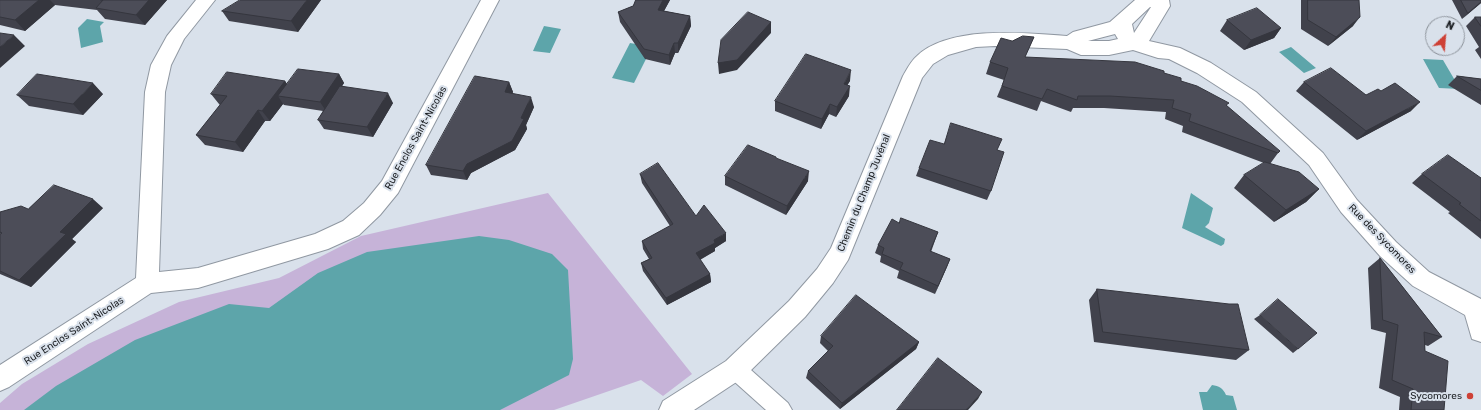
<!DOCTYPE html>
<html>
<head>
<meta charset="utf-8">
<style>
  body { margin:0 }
  #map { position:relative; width:1481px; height:410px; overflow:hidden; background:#d9e1eb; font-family:Rubik,sans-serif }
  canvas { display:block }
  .north { position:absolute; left:1425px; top:16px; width:40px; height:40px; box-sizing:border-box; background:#d9e1eb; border:1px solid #8d939b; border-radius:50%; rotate:26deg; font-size:11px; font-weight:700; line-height:16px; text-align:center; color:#1c1f23 }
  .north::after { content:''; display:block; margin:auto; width:14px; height:18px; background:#ce4035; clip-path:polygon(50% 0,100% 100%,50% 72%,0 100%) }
</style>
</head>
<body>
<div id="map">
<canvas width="1481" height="410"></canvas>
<div class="north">N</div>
</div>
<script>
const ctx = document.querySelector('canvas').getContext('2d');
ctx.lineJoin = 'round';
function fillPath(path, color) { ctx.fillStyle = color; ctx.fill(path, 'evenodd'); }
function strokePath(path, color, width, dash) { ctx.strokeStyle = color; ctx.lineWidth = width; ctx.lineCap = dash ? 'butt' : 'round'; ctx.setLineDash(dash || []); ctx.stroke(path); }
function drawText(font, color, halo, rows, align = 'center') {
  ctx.font = font + ' Rubik,sans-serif'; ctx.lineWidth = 4; ctx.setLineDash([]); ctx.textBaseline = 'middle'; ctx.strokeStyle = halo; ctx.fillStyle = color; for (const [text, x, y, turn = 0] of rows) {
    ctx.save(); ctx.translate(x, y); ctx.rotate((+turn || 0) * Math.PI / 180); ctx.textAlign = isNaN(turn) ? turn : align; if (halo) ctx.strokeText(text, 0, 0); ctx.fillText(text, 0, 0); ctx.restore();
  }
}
fillPath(new Path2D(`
  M548,193L692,374L663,396L641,380L554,410H0V403L22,384L88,344L179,302L279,278L361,236Z`), '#c6b3d8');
fillPath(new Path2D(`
  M87,19L104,22L100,26L103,42L81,48L78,28Z
  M544,26L561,29L550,53L533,51Z
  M630,43L636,44L647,57L634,83L612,78Z
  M1291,47L1316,68L1304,73L1279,52Z
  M1423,59L1443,60L1460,89L1439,88Z
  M1191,193L1213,208L1209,223L1205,227L1225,239L1224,244L1221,246L1182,228Z
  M479,236L509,240L552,254L568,270L573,359L569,375L500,410H24L56,386L135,340L229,304L269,308L318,273L367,252Z
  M1212,385C1219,386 1223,388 1226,395L1233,396L1237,410H1203L1199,392H1207Z`), '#5da5aa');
const service = new Path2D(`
  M735,359L742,362L788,403L792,410H766L728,376L725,369L728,362Z`);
const minor = new Path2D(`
  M196,0H215L184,39L171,65L165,92L159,272L198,268L315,234L343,221L364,203L382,181L481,0H499L398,193L380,215L359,235L328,249L198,288L151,293L9,387L0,391V365L136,278L145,92L151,65L167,36Z
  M1135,0H1169L1170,6L1149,41L1180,48L1211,63L1256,92L1323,153L1357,200L1396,242L1429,272L1481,299V342L1472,339L1465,315L1413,286L1380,256L1341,212L1309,165L1242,102L1197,73L1169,59L1158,58L1133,50L1109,55H1081L1067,49L995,46L976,47L948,55L933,64L922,78L848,260L833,283L805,317L744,377L694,410H659L663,401L726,361L789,301L817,269L831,248L903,76C907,69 911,61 917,56C950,25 1025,33 1067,36L1073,32L1110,22ZM1150,7H1151L1134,33L1132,24ZM1115,34L1118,39L1109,41H1088Z`);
strokePath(service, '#9098a2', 2);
strokePath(minor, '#9098a2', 2);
fillPath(service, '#fff');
fillPath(minor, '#fff');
fillPath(new Path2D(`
  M0,0H167L145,25L105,19L97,10L55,5L25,31L0,25Z
  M321,0L298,32L229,21L222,11Z
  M636,0H670L664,11L690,16L691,26L678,53H675L670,65L645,59L620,22L618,12L633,6Z
  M1301,0H1359L1353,26L1328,46L1301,29Z
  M1452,0H1481V3L1462,19Z
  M1475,17H1481V59L1475,50L1479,47L1466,26Z
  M1227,20L1281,28L1274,38L1244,50L1220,31Z
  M1034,37L1025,57L1164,73L1181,81L1227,106L1278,153L1270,164L1319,189L1306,202L1274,222L1234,188L1244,175L1264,163L1182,132L1183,126L1165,119L1166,112L1104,108H1073L1071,112L1041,101L1037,111L997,97L1004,80L986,74L990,62L1012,41Z
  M339,74L344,83L342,86L393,103L373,137L324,129L318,120L323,111L284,105L283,104L270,121H265L243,152L205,145L196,135L220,105L219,104L211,94L285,81L287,84Z
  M1457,76L1481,79V105L1448,85Z
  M850,81L847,85L849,96L836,117L829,114L821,129L775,111V101Z
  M509,82L513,92L512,94L534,107L526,125L527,129L515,150L471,173L467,180L431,175L426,165Z
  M1304,82L1366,95L1381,91L1411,111L1357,140L1296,91Z
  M103,94L83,115L29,106L17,95Z
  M944,144L997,150L991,191L987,200L916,176L919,168Z
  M776,159L808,181L786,215L725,185V176Z
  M640,174L696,216L726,241L715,248V251L700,260L710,274L711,282L667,305L643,271L641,263L649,259L643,249L642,241L670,226L642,183Z
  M1422,174L1481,178V239L1448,213L1450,212L1412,183Z
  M103,208L72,239L76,242L31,287L0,274V234H1L0,233V212L28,209Z
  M899,223L938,232L931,252L950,259L935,294L897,278L899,271L880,262L881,256L875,253L878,245Z
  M1380,258L1442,337L1428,346L1425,345V351L1444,410H1399L1400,397L1379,388L1386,333L1371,329L1368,268Z
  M1097,289L1249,350L1236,360L1094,342L1089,300Z
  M1260,315L1298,349L1293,353L1254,319Z
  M821,336L919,342L916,349L840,409L806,378L808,371L828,351L820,343Z`), '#41424c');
fillPath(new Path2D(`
  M39,0H50L55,5L25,31L15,20Z
  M149,0H167L145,25L136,15Z
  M307,0H321L298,32L291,21Z
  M663,0H670L659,20L658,10Z
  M1481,2V3L1462,19L1468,13Z
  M690,16L691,26L678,53V43Z
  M1360,17L1353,26L1328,46L1336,37Z
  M771,22V33L737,70L719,74L718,63Z
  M1281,28L1274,38L1244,50L1251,40Z
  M14,35L25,46L0,68V47Z
  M674,43L675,53L670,65L669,55Z
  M851,70L850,81L842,94L844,84Z
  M339,74L344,83L326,111L320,102Z
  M285,81L292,92L278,96L283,104L270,121L262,111Z
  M509,82L513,92L508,102L505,92Z
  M93,83L103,94L83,115L73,104Z
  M850,86L849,96L836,117L837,107Z
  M388,93L393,103L373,137L367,127Z
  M531,97L534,107L526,125L527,129L515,150L471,173L467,180L463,171L467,164L521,118Z
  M1420,102L1411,111L1357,140L1366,131Z
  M830,104L829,114L821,129L822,119Z
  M258,110L265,121L243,152L235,142Z
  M809,171L808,181L786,215L787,206Z
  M1319,189L1306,202L1274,222L1286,210Z
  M93,199L103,208L72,239L76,242L31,287L19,280L60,232Z
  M726,233V241L715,248V251L697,261L696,253L714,240Z
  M950,259L947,267L935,294L938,286Z
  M710,274L711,282L667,305L666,298Z
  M919,342L916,349L840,409L842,403Z
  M982,392L978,399L968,410H966Z`), '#35363e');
const building = new Path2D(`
  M0,0H39L15,20L0,17Z
  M101,0H149L136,15L96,8L103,0Z
  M240,0H307L291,21L222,11Z
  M636,0H663L658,10L690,16L678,43H674L669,55L644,49L618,12L633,6Z
  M1308,0H1359L1360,17L1336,37L1308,20Z
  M1461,0H1481V2L1468,13Z
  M1257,8L1281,28L1251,40L1227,20Z
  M748,12L771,22L737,60L718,63L721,40Z
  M1475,17H1481V26Z
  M0,33L14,35L0,47Z
  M1023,36L1034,37L1025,57L1135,62L1164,71V73L1181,78V81L1197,86L1229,103L1226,105L1280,151L1278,153L1189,121L1191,114L1172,108L1174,100L1110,96H1078L1077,100L1047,89L1042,99L1002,86L1008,68L990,62L1001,38L1012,41Z
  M806,54L851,70L844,84L850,86L837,107L830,104L822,119L775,101Z
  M1331,68L1366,95L1378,89L1381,91L1395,83L1420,102L1366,131L1304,82Z
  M298,69L339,74L320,102L278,96Z
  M227,72L285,81L262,111L258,110L235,142L196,135L227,96L211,94Z
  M37,74L93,83L73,104L17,95Z
  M475,76L509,82L505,92L531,97L521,118L524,119L512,141L467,164L463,171L426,165Z
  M1457,76L1481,79V90Z
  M340,86L388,93L367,127L318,120Z
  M951,123L1002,139L997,150L1004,152L991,191L919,168L930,140L944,144Z
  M748,145L776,157V158L809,171L787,206L725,176Z
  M1448,155L1481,178V221L1459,204L1461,203L1422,174Z
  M1265,162L1299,172L1319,189L1286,210L1244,175Z
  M658,163L696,216L704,205L726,233L714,240L715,243L696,253L710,274L666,298L641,263L652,258L642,241L673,224L640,174Z
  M54,185L93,199L60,232L66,234L19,280L0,271V234L2,233L0,232V212L21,206L28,209Z
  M901,218L938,232L930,251L950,259L938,286L900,269L903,263L882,254L884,248L878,245L892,219L899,223Z
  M1380,258L1442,337L1424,332L1425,351L1448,361L1444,410H1411L1413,389L1392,380L1398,325L1383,320Z
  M1097,289L1229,304H1238L1249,350L1103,332Z
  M856,295L919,342L842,403L808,371L833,346L821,336Z
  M1278,299L1317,333L1298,349L1260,315Z
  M938,358L982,392L966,410H897Z`);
fillPath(building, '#4c4d58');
strokePath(building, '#35363e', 1);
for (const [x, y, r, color] of [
  [1470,396,4,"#ce4035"]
]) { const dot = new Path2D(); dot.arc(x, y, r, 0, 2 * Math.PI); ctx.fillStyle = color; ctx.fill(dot); strokePath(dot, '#d9e1eb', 1.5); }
drawText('10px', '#1c1f23', '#d9e1eb', [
  ["Rue Enclos Saint-Nicolas",416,138,-61],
  ["Chemin du Champ Juvénal",864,193,-68],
  ["Rue des Sycomores",1382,239,46],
  ["Rue Enclos Saint-Nicolas",74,331,-33]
]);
drawText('10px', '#1c1f23', '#d9e1eb', [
  ["Sycomores",1462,396]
], 'right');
</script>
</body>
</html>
